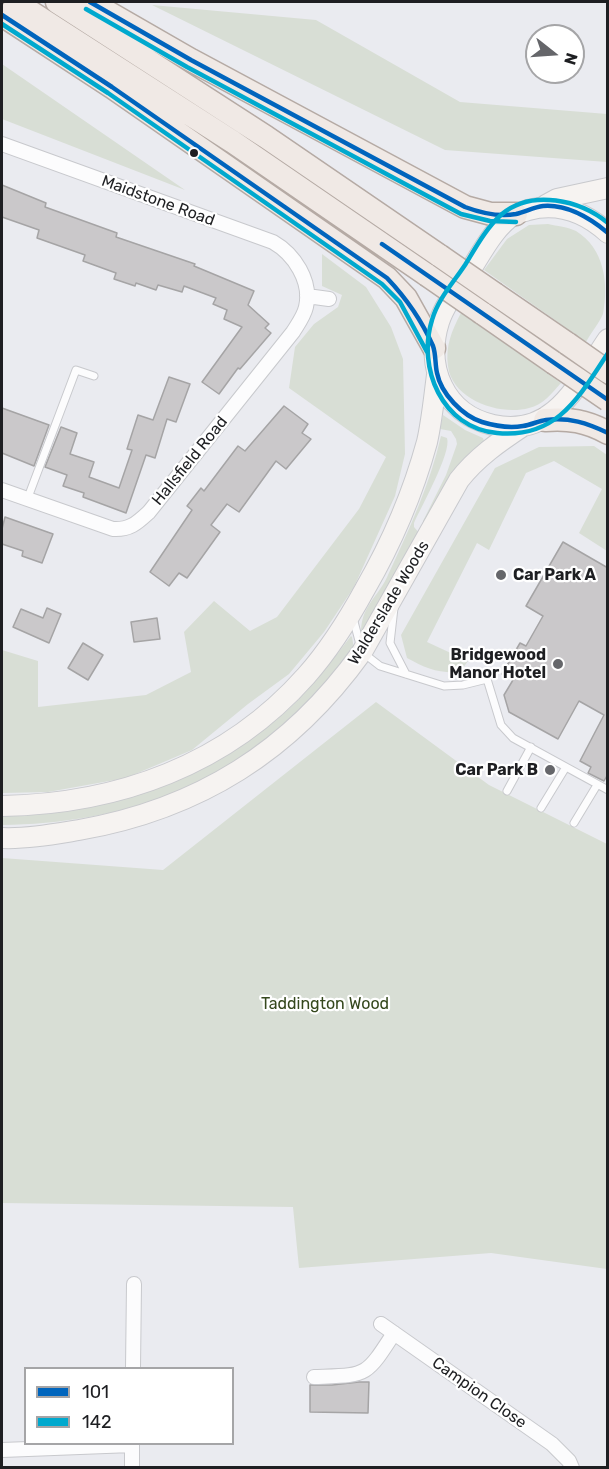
<!DOCTYPE html>
<html>
<head>
<meta charset="utf-8">
<style>
  body { margin:0 }
  #map { position:relative; width:609px; height:1469px; overflow:hidden; background:#eaebf0; font-family:Rubik,sans-serif }
  canvas { display:block }
  .frame { position:absolute; inset:0; border:3px solid #1e1f22; pointer-events:none }
  .legend { position:absolute; left:24px; top:1367px; width:210px; height:78px; box-sizing:border-box; background:#fff; border:2px solid #a5a5a7; margin:0; padding:8px 10px; list-style:none; font-size:18px; color:#1e1f22 }
  .legend li { display:flex; align-items:center; gap:12px; height:30px }
  .legend b { width:30px; border:2px solid #a5a5a7 }
  .north { position:absolute; left:525px; top:24px; width:60px; height:60px; box-sizing:border-box; background:#fff; border:2px solid #a5a5a7; border-radius:50%; rotate:107deg; font-size:16px; font-weight:700; line-height:24px; text-align:center; color:#1e1f22 }
  .north::after { content:''; display:block; margin:auto; width:21px; height:27px; background:#65666a; clip-path:polygon(50% 0,100% 100%,50% 72%,0 100%) }
</style>
</head>
<body>
<div id="map">
<canvas width="609" height="1469"></canvas>
<div class="frame"></div>
<ul class="legend">
<li><b style="height:8px;background:#0065bd"></b>101</li>
<li><b style="height:8px;background:#00a9ce"></b>142</li>
</ul>
<div class="north">N</div>
</div>
<script>
const ctx = document.querySelector('canvas').getContext('2d');
ctx.lineJoin = 'round';
function fillPath(path, color) { ctx.fillStyle = color; ctx.fill(path, 'evenodd'); }
function strokePath(path, color, width, dash) { ctx.strokeStyle = color; ctx.lineWidth = width; ctx.lineCap = dash ? 'butt' : 'round'; ctx.setLineDash(dash || []); ctx.stroke(path); }
function drawText(font, color, halo, rows, align = 'center') {
  ctx.font = font + ' Rubik,sans-serif'; ctx.lineWidth = 4.5; ctx.setLineDash([]); ctx.textBaseline = 'middle'; ctx.strokeStyle = halo; ctx.fillStyle = color; for (const [text, x, y, turn = 0] of rows) {
    ctx.save(); ctx.translate(x, y); ctx.rotate((+turn || 0) * Math.PI / 180); ctx.textAlign = isNaN(turn) ? turn : align; if (halo) ctx.strokeText(text, 0, 0); ctx.fillText(text, 0, 0); ctx.restore();
  }
}
fillPath(new Path2D(`
  M152,5L316,20L460,102L607,114V162L445,150Z
  M2,64L185,190L2,119Z
  M548,224C557,226 568,227 576,231C604,248 609,283 603,314C599,323 591,333 586,342L484,270L507,239L529,225Z
  M322,254L366,287L391,327L403,359L405,454L395,496L354,587L324,632L289,674L248,704L192,750L126,778L48,792L2,793V650L38,661V707L146,695L191,672L184,632L214,601L250,631L277,617L359,509L386,457L289,388L295,347L314,324L338,307L342,295L322,286Z
  M461,313L547,373L561,383C552,393 543,405 529,408C500,416 452,400 448,366C445,346 452,330 461,313Z
  M443,415L465,430L483,438L484,441L423,527V521L446,475L457,444L456,439L451,431L440,429Z
  M441,436L447,438C452,452 421,507 414,523V527L420,534L363,634L361,633C361,605 378,598 388,575C409,530 430,484 441,436Z
  M594,446L607,455V551L579,533L602,489L554,461L526,473L489,550L477,543L427,642L468,661L460,672C440,674 425,668 407,658L401,635L495,468L539,447Z
  M351,636L352,637L354,649C340,665 328,684 314,699C231,785 120,824 2,825V814C37,811 72,810 106,803C168,790 254,745 298,700C317,680 334,658 351,636Z
  M376,702L489,785L607,844V1269L491,1253L299,1268L293,1207L2,1203V858L163,870Z`), '#d8ded5');
const building = new Path2D(`
  M2,185L46,203L45,207L117,233L116,237L195,264L194,266L254,291L248,305L269,324L265,328L271,333L240,369L238,368L219,394L202,382L242,327L224,319L227,310L213,304L216,298L184,286L182,292L158,285L156,290L136,283L135,286L114,279L116,273L83,261L85,255L37,238L39,230L2,217Z
  M169,377L190,384L176,422L167,419L155,458L146,455L126,513L83,497L84,493L63,486L67,475L45,467L61,427L77,433L70,454L94,462L89,477L119,488L132,450L127,449L138,415L153,420Z
  M284,406L308,424L302,433L311,439L286,469L276,461L239,512L227,504L211,525L220,532L187,578L179,573L169,586L150,572L192,510L187,506L201,488L204,491L238,446L245,451Z
  M2,408L49,425L34,466L2,453Z
  M5,517L53,534L42,563L22,556L23,551L2,544V529Z
  M563,542L608,568V774L604,781L588,773L591,767L580,761L604,715L579,701L558,739L509,712L504,695L513,680L502,674L520,643L526,646L543,616L526,606Z
  M47,608L61,614L49,643L13,627L21,609L43,618Z
  M157,618L160,639L134,642L131,622Z
  M83,643L103,655L88,680L68,668Z
  M359,1382H369L368,1413L310,1412V1385H332Z`);
fillPath(building, '#cac8ca');
strokePath(building, '#a5a4a5', 1.5);
const lane = new Path2D(`
  M27,500L76,370L94,376
  M394,608L390,643L406,674
  M353,618L362,652L380,666L444,686L463,685L487,679L501,725L513,738L608,790
  M507,791L531,747
  M541,808L566,767
  M574,823L597,785`);
const street = new Path2D(`
  M2,144L273,242C294,254 312,281 306,307C304,316 298,324 293,332L149,512C137,523 130,530 113,529L2,490
  M307,296L329,299
  M381,1324L552,1444L569,1461L572,1468
  M133,1368L134,1284
  M314,1377C367,1375 365,1378 394,1333
  M132,1444V1468
  M2,1450L132,1445`);
const secondary = new Path2D(`
  M546,205L557,199L608,188
  M608,233C585,212 558,202 528,210C524,212 519,212 515,214C495,226 482,252 470,271C459,287 445,303 439,322C425,367 444,414 493,425C555,439 579,381 608,339
  M2,806C118,804 227,765 306,676C330,649 348,620 365,589C391,544 413,493 427,442C432,420 434,397 437,375
  M2,838C27,839 54,834 79,830C199,809 291,751 362,652L459,480C477,457 499,442 523,426`);
const primary = new Path2D(`
  M15,2L233,142L427,275
  M57,2L266,137L440,256
  M90,2L191,60L465,207L491,214H516
  M2,15L112,87L387,278L406,298L434,348
  M495,294L568,344
  M482,313L554,363
  M545,420C568,418 587,421 608,433`);
strokePath(lane, '#c8c9cd', 9);
strokePath(street, '#c8c9cd', 16);
strokePath(secondary, '#c8c9cd', 22);
strokePath(primary, '#b5aaa4', 25);
strokePath(lane, '#fcfcfd', 7);
strokePath(street, '#fcfcfd', 14);
strokePath(secondary, '#f6f3f1', 20);
strokePath(primary, '#f0e9e5', 22);
const primaryBridge = new Path2D(`
  M440,256L495,294
  M427,275L482,313
  M568,344L608,372
  M554,363L608,400`);
strokePath(primaryBridge, '#b5aaa4', 25, []);
strokePath(primaryBridge, '#f0e9e5', 22);
strokePath(new Path2D(`
  M90,2L191,60L465,207C481,213 499,217 516,214C525,212 534,207 543,206C567,204 590,218 608,233
  M2,15L112,87L387,278C406,298 422,321 433,346C436,354 435,365 437,373C441,394 463,416 482,422C495,426 511,428 523,426C531,425 538,421 546,420C569,417 587,423 608,433
  M382,244L608,400`), '#0065bd', 4.5);
strokePath(new Path2D(`
  M86,9L187,67L461,214L490,221L516,222
  M2,24L108,93L382,284L400,302L427,352
  M608,223C580,200 532,189 502,214C486,228 476,247 465,265C453,283 438,299 432,320C417,368 442,428 497,433C557,439 579,397 608,353`), '#00a9ce', 4.5);
for (const [x, y, r, color] of [
  [194,153,5,"#1e1f22"],
  [501,575,6,"#65666a"],
  [558,664,6,"#65666a"],
  [550,770,6,"#65666a"]
]) { const dot = new Path2D(); dot.arc(x, y, r, 0, 2 * Math.PI); ctx.fillStyle = color; ctx.fill(dot); strokePath(dot, '#fff', 2); }
drawText('16px', '#1e1f22', '#fff', [
  ["Maidstone Road",158,201,20],
  ["Hallsfield Road",190,461,-51],
  ["Walderslade Woods",389,603,-59],
  ["Campion Close",479,1393,35]
]);
drawText('bold 16px', '#1e1f22', '#fff', [
  ["Car Park A",513,575,"left"],
  ["Bridgewood",546,655],
  ["Manor Hotel",546,673],
  ["Car Park B",538,770]
], 'right');
drawText('16px', '#35481d', '#fff', [
  ["Taddington Wood",325,1004]
]);
</script>
</body>
</html>
